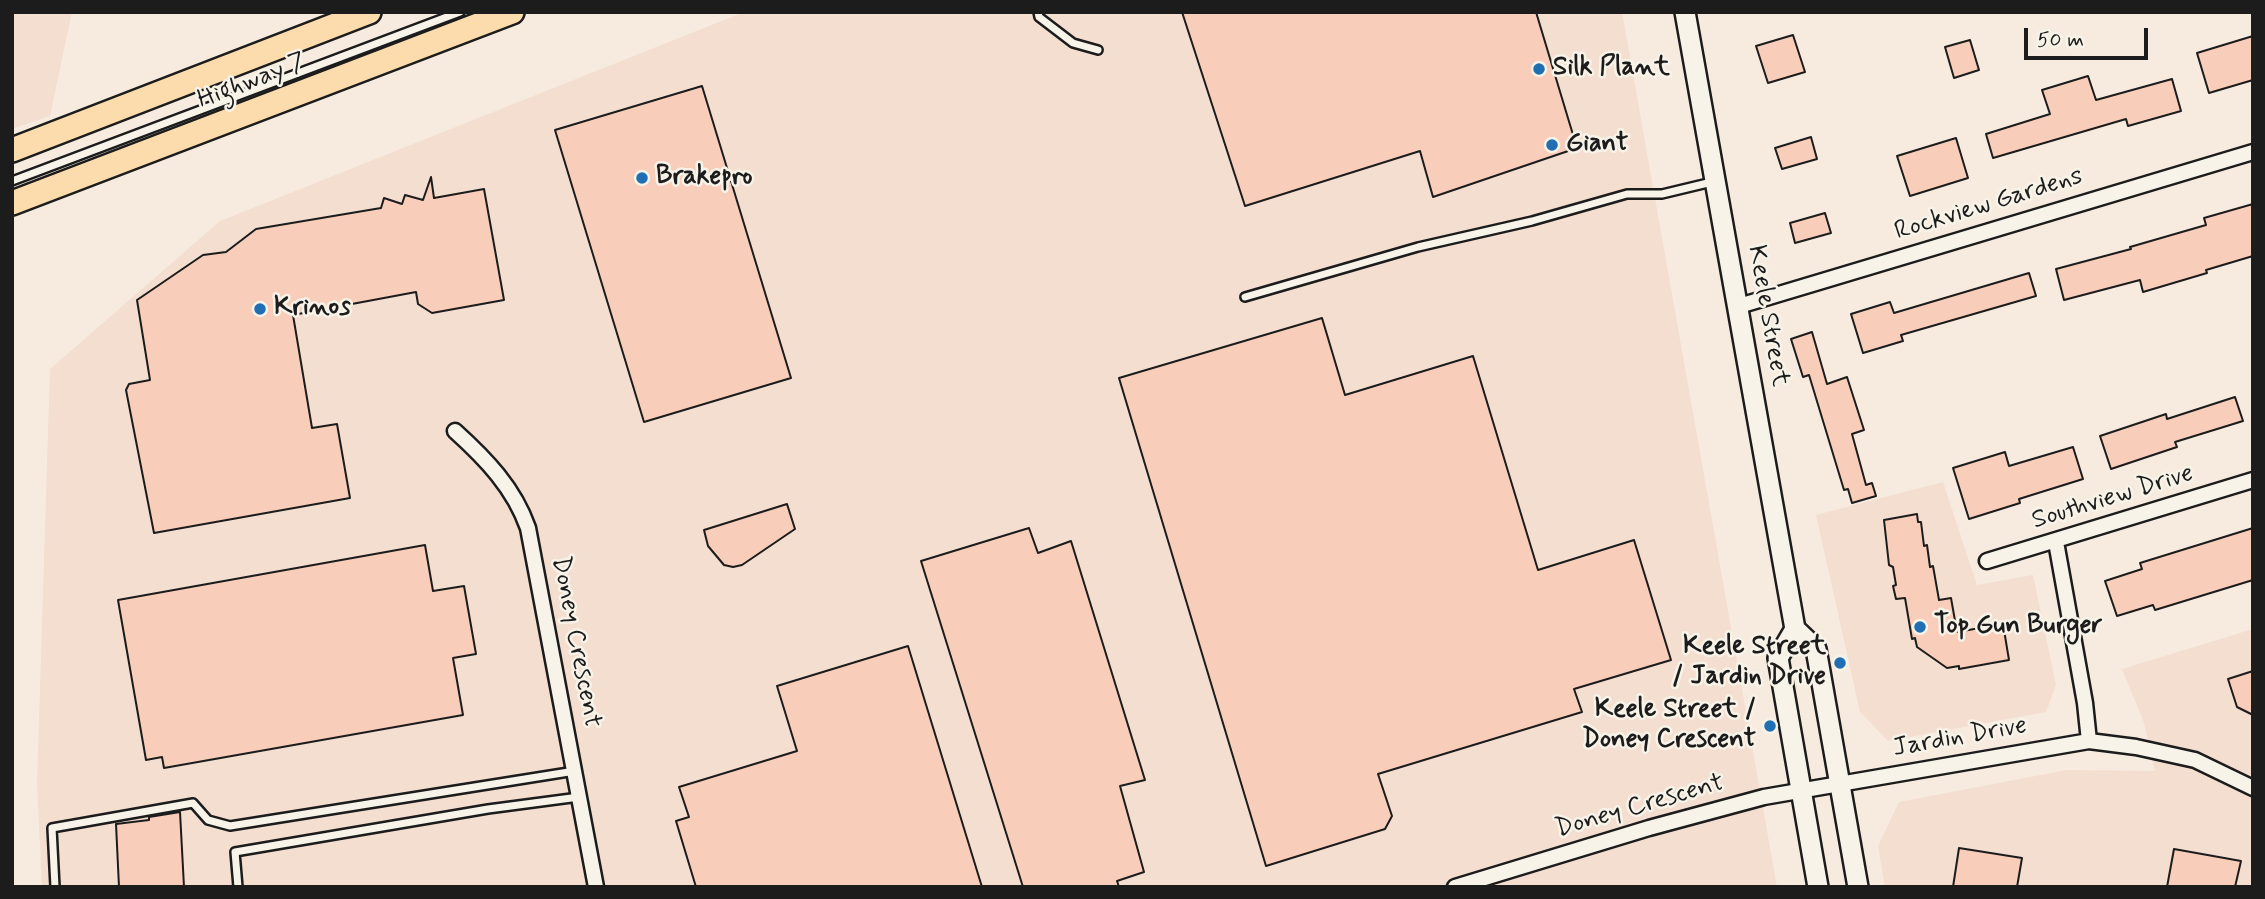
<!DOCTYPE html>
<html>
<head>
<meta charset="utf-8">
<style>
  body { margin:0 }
  #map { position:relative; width:2265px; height:899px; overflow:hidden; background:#f7ebdf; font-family:Mynerve,sans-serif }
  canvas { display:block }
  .frame { position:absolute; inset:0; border:14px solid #1c1c1c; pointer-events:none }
  .scale { position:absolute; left:2024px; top:28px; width:124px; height:32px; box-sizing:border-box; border:4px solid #1c1c1c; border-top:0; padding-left:9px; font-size:21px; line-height:24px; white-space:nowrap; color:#1c1c1c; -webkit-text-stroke:5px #f7f3e8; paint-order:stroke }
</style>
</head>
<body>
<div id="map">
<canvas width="2265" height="899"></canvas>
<div class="frame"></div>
<div class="scale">50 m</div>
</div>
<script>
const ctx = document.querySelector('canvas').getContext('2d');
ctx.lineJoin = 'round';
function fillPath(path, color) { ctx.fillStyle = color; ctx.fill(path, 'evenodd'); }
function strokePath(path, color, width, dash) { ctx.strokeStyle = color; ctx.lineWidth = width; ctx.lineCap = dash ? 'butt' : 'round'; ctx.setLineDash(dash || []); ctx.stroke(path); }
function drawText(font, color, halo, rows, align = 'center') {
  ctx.font = font + ' Mynerve,sans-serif'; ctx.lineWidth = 5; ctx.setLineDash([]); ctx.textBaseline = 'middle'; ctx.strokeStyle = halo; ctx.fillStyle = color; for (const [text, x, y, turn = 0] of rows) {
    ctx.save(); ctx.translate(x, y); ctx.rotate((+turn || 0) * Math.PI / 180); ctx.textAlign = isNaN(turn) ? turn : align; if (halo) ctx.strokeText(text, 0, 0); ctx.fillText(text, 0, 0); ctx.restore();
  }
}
fillPath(new Path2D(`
  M12,12H72L50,116L12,129Z
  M744,12H1622L1777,887H42L37,784L50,369L220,221Z
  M1943,482L1977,585L2033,575L2056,685L2046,712L1888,741L1860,712L1816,515Z
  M2253,629V887H1885L1878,846L1899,802L2067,770L2155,771L2144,723L2122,669Z`), '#f3ded0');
const building = new Path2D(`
  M1182,12H1536L1577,148L1433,197L1420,151L1245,206Z
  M1793,35L1805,72L1768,83L1756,46Z
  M2253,36V80L2209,93L2197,53Z
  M1970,40L1979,70L1954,78L1945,47Z
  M2088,76L2096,100L2172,79L2181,111L2128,126L2126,119L1993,158L1986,134L2050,114L2042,90Z
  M702,86L791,378L644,422L555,130Z
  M1811,137L1817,159L1782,169L1775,148Z
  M1956,138L1968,178L1910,196L1897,156Z
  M431,177L434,198L484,189L504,300L432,313L418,304L416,292L293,315L312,428L337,424L350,498L154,533L126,390L129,384L150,380L137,300L203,255L226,252L256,229L381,208L384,198L402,204L405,195L423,200Z
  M2253,204V256L2206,270L2207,273L2143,292L2140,280L2064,300L2056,269L2131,249L2130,247L2206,225L2204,218Z
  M1825,213L1831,233L1795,243L1790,223Z
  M2029,273L2036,296L1901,335L1903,341L1863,353L1851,314L1890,302L1894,313Z
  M1322,318L1345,395L1473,356L1538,570L1634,540L1671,660L1574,689L1582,712L1378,774L1392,816L1385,829L1266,866L1119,378Z
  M1812,332L1827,384L1847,377L1864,430L1852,434L1866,485L1872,483L1876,496L1852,503L1848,489L1844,490L1809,375L1803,377L1791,339Z
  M2235,397L2243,421L2175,442L2177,447L2111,469L2100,436L2166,414L2167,419Z
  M2073,447L2083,479L2019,499L2020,503L1969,519L1953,468L2005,452L2009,466Z
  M787,504L795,529L742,565L733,567L724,565L708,546L704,530Z
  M1917,514L1918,522H1921L1924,546L1927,545L1930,567L1933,566L1939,600L1951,598L1957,632L2003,624L2009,660L1959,669V666L1947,668L1917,647L1915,638L1912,639L1905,598L1896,599L1893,586L1896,585L1893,567L1889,565L1884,520Z
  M1029,528L1038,553L1071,541L1145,780L1120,786L1144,872L1117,881L1119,887H1023L921,561Z
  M2253,528V580L2155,610L2153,605L2117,616L2105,581L2142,569L2140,563Z
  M425,545L433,591L464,586L476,654L453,658L463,715L164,768L162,757L146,760L118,600Z
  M908,646L982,887H696L676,821L689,817L679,787L797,751L777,686Z
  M2253,671V715L2237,707L2228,679Z
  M180,812L184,887H119L116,824L149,820V817Z
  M1959,848L2022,858L2017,887H1953Z
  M2174,849L2241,861L2235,887H2167Z`);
fillPath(building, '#f8cdb9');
strokePath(building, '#1c1c1c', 2);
const lane = new Path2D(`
  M1038,12L1039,17L1073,43L1098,50
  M12,181L460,12
  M1245,297L1418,247L1532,221L1627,194H1662L1712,182
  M55,887L52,828L193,803L208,820L230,826L575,771
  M238,887L235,852L488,809L579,797`);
const street = new Path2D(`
  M1739,306L2253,152
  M455,431C486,459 514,488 528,528L596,887
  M2056,542L2085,703L2089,741
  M1987,561L2253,480
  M1455,887L1649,828L1764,797L2089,741L2136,747L2195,760L2253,788`);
const secondary = new Path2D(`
  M1685,12L1795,629L1816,649L1858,887
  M1795,629L1778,658L1818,887`);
const primary = new Path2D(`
  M12,150L369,12
  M12,203L512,12`);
strokePath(lane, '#1c1c1c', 12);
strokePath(street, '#1c1c1c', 19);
strokePath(secondary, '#1c1c1c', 24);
strokePath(primary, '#1c1c1c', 28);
strokePath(lane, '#f7f3e8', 7);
strokePath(street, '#f7f3e8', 14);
strokePath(secondary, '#f7f3e8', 19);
strokePath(primary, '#fcdcac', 23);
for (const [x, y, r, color] of [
  [1539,69,7,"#1f6fb2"],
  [1552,145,7,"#1f6fb2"],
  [642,178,7,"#1f6fb2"],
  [260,309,7,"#1f6fb2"],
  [1920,627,7,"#1f6fb2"],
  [1840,663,7,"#1f6fb2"],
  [1770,726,7,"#1f6fb2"]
]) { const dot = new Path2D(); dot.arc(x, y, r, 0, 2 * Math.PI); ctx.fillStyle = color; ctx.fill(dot); strokePath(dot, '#f7f3e8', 2.5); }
drawText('bold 26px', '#1c1c1c', '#f7f3e8', [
  ["Silk Plant",1553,69],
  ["Giant",1566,145],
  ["Brakepro",656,178],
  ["Krinos",274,309],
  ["Top Gun Burger",1934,627],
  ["Keele Street",1826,648,"right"],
  ["/ Jardin Drive",1826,678,"right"],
  ["Keele Street /",1756,711,"right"],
  ["Doney Crescent",1756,741,"right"]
], 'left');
drawText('26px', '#1c1c1c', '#f7f3e8', [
  ["Highway 7",252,82,-21],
  ["Rockview Gardens",1989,205,-17],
  ["Keele Street",1767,316,80],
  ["Southview Drive",2113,498,-17],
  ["Doney Crescent",575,642,79],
  ["Jardin Drive",1960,738,-10],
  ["Doney Crescent",1640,807,-16]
]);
</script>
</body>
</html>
